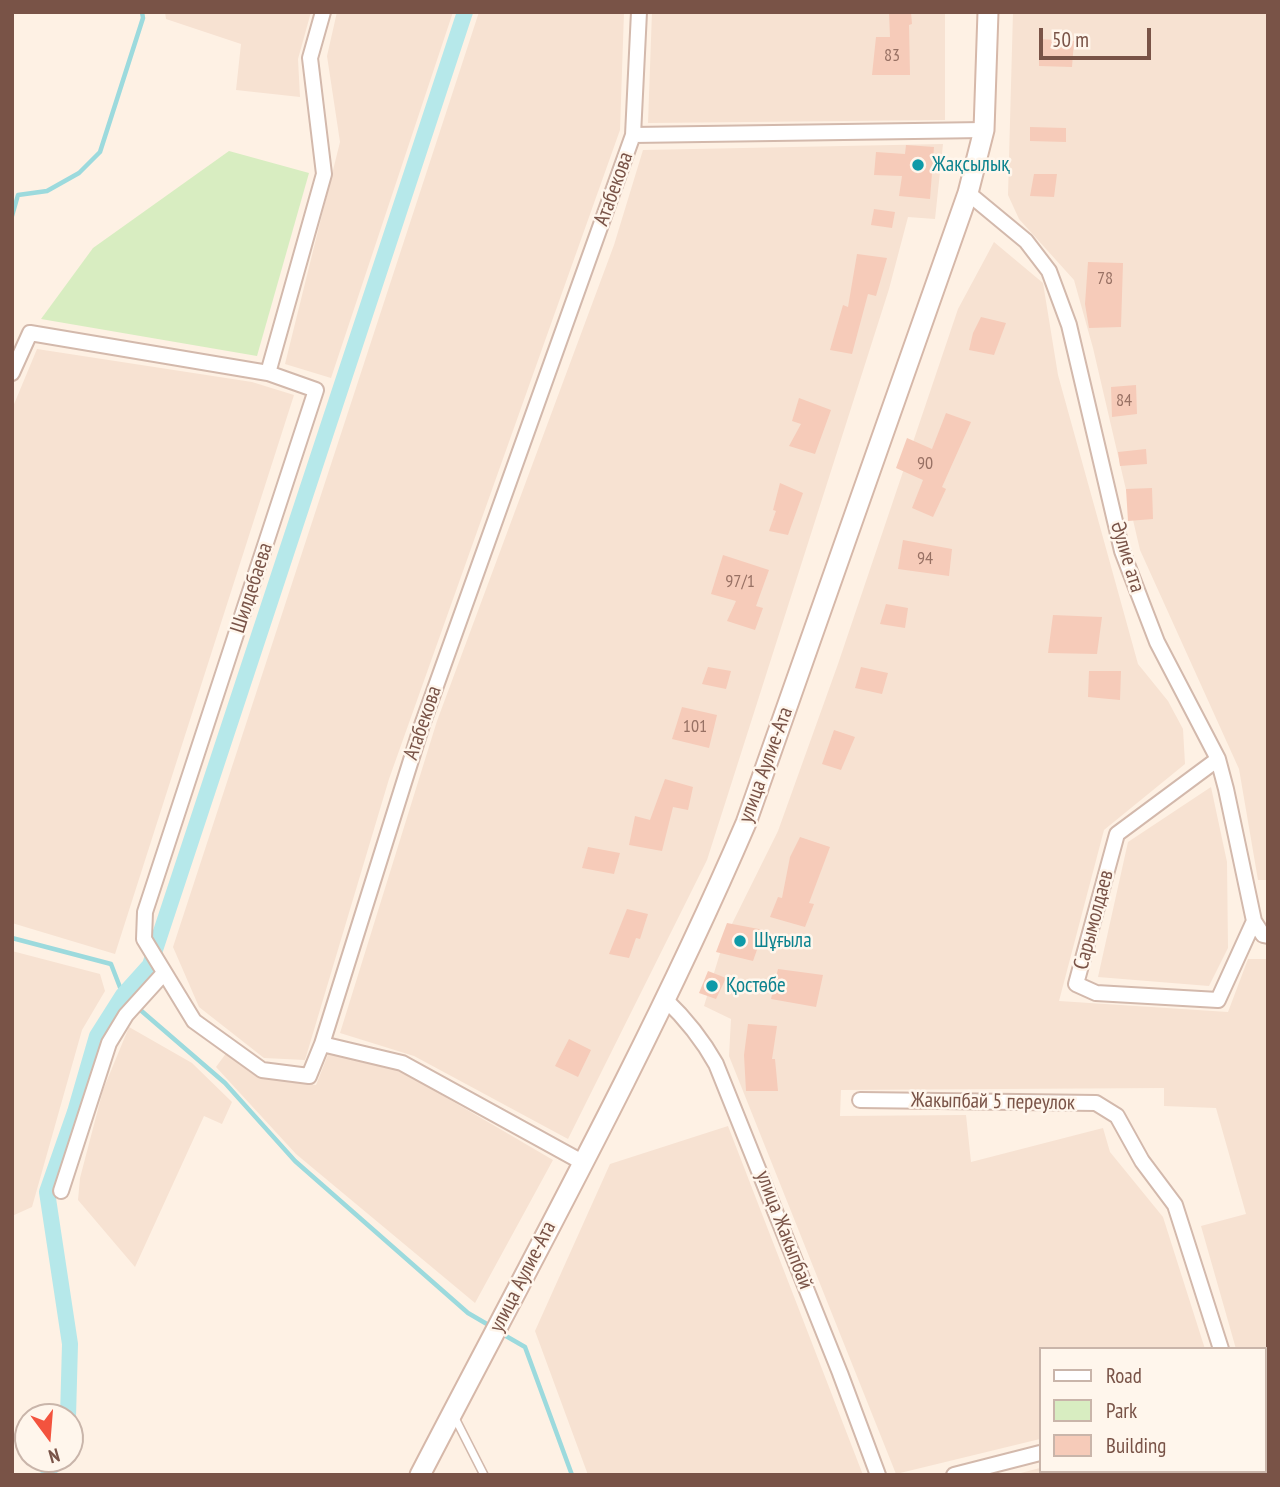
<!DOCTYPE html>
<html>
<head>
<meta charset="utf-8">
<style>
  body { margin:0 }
  #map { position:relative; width:1280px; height:1487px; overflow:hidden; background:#fef1e4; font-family:"PT Sans Narrow",sans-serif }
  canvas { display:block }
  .frame { position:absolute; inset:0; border:14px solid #795347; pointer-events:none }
  .legend { position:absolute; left:1039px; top:1347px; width:228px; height:126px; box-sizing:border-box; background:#fff6ec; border:2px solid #c9b5aa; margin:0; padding:9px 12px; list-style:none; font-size:21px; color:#795347 }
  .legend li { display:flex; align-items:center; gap:14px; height:35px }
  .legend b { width:35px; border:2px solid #c9b5aa }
  .north { position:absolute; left:14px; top:1403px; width:70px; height:70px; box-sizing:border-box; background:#fff6ec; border:2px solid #c9b5aa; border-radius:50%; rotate:164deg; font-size:19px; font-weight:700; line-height:28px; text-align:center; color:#795347 }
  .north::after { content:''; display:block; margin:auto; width:24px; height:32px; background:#f3533e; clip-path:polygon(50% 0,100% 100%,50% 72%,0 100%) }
  .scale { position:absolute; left:1039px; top:28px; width:112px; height:32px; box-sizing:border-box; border:4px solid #795347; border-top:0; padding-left:9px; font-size:21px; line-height:24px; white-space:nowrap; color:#795347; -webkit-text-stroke:5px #fff6ec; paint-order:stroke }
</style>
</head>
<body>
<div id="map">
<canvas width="1280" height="1487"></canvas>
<div class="frame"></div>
<ul class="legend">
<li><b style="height:9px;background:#fff"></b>Road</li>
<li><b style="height:19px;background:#d8edc1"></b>Park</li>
<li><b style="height:19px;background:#f6cbb9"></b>Building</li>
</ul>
<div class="north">N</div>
<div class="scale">50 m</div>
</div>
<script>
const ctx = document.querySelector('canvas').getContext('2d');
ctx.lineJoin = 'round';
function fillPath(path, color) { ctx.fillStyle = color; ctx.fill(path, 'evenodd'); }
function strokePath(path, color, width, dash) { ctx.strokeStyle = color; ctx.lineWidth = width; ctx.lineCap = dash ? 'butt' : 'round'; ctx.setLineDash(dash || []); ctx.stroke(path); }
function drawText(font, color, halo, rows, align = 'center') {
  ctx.font = font + ' "PT Sans Narrow",sans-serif'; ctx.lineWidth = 5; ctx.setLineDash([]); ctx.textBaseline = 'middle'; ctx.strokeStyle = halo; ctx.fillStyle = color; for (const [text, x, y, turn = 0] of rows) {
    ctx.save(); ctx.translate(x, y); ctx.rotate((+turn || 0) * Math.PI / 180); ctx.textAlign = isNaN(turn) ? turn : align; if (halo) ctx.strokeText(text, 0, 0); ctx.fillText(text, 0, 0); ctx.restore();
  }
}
fillPath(new Path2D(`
  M165,12H311L298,59L300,97L236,90L241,44L166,19Z
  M337,12H453L331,378L285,364L340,142L327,56Z
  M479,12H624L620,130L389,779L305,1060L264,1058L199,1007L173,947Z
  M652,12H945V120L648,123Z
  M1013,12H1268V880H1258L1239,769L1140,550L1093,348L1074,280L1019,219L1008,195Z
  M943,144L935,219L908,217L889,289L707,860L568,1139L414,1056L340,1033L437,721L614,245L643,150Z
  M994,242L1043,283L1058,375L1138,664L1168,701L1183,729L1185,764L1104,830L1059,1001L1228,1012L1248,959H1268V1379L1264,1380V1349H1236L1201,1226L1246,1214L1216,1108L1164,1106V1088L841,1090L840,1116L966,1115L971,1162L1103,1128L1110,1152L1163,1217L1205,1349H1040V1439L896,1474L729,1056L731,1019L704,1006L724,940L778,831L838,664L958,309Z
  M37,349L252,382L294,395L115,954L12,923V409Z
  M1211,787L1227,862L1228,948L1209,986L1098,977L1128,842Z
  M12,951L100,974L105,991L82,1030L32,1207L12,1216Z
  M129,1027L192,1063L232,1102L222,1124L204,1116L135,1267L78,1200L80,1178L103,1090Z
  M227,1052L266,1078L316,1085L329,1052L394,1067L553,1160L475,1303L296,1154L216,1067Z
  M728,1126L863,1475H588L535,1331L610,1164Z
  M1040,1468V1471H1254L1255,1475H1013Z`), '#f7e2d2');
fillPath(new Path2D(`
  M229,151L309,173L257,356L41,319L93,248Z`), '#d8edc1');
strokePath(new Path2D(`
  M12,216L18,195L47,191L79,173L100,152L143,18L142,12
  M12,938L111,964L123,995L225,1083L295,1161L468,1313L492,1327
  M499,1332L525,1347L572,1475`), '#9cdadd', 4.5);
strokePath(new Path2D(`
  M68,1417L70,1344L47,1192L75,1112L97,1036L123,995L150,965L465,12
  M48,1475L54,1459`), '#b6e8ea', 16);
fillPath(new Path2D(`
  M889,12H911L912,24L909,25L910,75H872L876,37H890Z
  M1039,39L1074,41L1072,67L1039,66Z
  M1030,127L1066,128V142L1030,141Z
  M906,145L934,147L930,199L899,196L902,176L874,175L876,152L905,154Z
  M1034,174H1057L1054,197L1030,196Z
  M874,209L895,212L892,228L871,225Z
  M857,254L887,258L876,296L868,294L852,354L830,350L843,305L848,307Z
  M1088,262L1123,263L1121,327L1089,328L1085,304Z
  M981,317L1006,323L994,355L969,350L973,333Z
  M1136,385L1137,414L1112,417L1111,387Z
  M799,398L831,410L815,454L789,446L801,424L792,421Z
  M946,413L971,422L942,487L946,489L933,517L912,508L923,480L896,468L907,438L932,449Z
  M1146,449L1147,464L1120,466L1118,452Z
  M780,483L803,493L788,535L769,531L776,511L773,510Z
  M1152,488L1153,519L1128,521L1126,489Z
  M903,540L952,549L949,576L898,569Z
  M723,555L769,570L756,606L763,608L755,630L727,621L736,601L711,594Z
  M886,604L908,608L905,628L880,624Z
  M1053,615L1102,617L1097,654L1048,653Z
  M708,667L731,671L726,689L702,684Z
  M861,667L888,673L882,694L855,688Z
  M1089,671H1121L1120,700L1088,697Z
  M682,707L717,715L709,748L672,739Z
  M834,730L855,737L841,770L822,764Z
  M665,779L693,787L688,810L673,807L662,851L629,845L635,816L650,820Z
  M800,837L830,847L809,903L814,904L805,927L770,917L778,897L782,898L790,857Z
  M588,847L620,853L614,874L582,868Z
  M627,909L648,914L640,939L636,938L629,958L609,954Z
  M727,923L764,930L753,961L716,952Z
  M778,969L823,975L816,1007L771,999Z
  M708,971L726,978L716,999L699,993Z
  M748,1024L777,1026L772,1059H775L778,1091H746L744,1055Z
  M569,1039L591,1050L578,1077L555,1066Z`), '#f6cbb9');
const service = new Path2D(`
  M454,1416L484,1475`);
const minor = new Path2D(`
  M633,135L984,130
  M968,193L1026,241L1049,271L1069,325L1122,551L1157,642L1218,759L1226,789L1254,921L1263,935L1268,936
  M12,373L30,333L268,373
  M1218,759L1117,834L1076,984L1096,993L1218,1000L1254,921
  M665,999C686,1019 702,1039 716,1064L840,1373L878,1475
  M322,1044L309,1076L262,1070L194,1021L144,939L145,912L316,390L268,373L324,174L310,58L323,12
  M860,1100L1096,1103L1117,1116L1142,1161L1175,1205L1221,1349
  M582,1162L402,1063L322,1044L422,725L633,135L639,12
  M61,1191L109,1043L126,1015L164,973
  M1264,1397L1268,1396
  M1264,1456L1268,1463
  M954,1475L1040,1453`);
const secondary = new Path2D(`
  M420,1475C532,1259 650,1046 746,823L968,193L984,130L988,12`);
strokePath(service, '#d3b9ac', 10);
strokePath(minor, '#d3b9ac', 18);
strokePath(secondary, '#d6b8a9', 23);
strokePath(service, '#fff', 7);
strokePath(minor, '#fff', 14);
strokePath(secondary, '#fff', 19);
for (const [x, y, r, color] of [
  [918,165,7,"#0f9aa8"],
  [740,941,7,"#0f9aa8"],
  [712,986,7,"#0f9aa8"]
]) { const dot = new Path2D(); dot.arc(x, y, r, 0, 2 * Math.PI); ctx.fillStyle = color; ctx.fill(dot); strokePath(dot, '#fff6ec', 2.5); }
drawText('18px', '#987164', null, [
  ["83",892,56],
  ["78",1105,279],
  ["84",1124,401],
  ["90",925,464],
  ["94",925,559],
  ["97/1",740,582],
  ["101",695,727]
]);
drawText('21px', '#0d838f', '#fff6ec', [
  ["Жақсылық",932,165],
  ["Шұғыла",754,941],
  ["Қостөбе",726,986]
], 'left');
drawText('21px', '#795347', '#fff6ec', [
  ["Атабекова",614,189,-70],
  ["Әулие ата",1127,557,73],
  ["Шилдебаева",252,588,-72],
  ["Атабекова",423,723,-71],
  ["улица Аулие-Ата",766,765,-70],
  ["Сарымолдаев",1094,920,-75],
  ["Жакыпбай 5 переулок",993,1102,1],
  ["улица Жакыпбай",784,1230,69],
  ["улица Аулие-Ата",523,1277,-63]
]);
</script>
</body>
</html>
